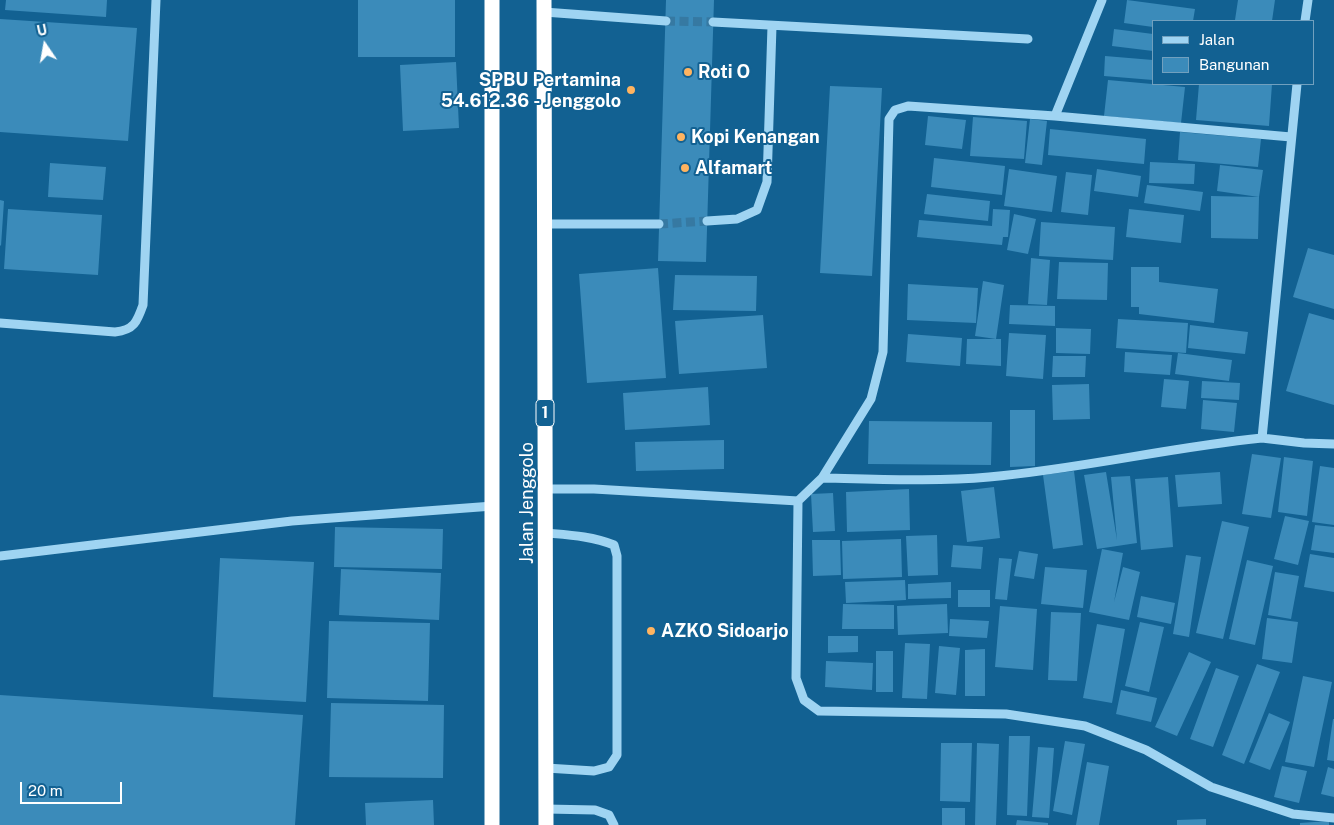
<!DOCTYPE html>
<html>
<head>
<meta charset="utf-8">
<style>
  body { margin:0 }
  #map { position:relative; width:1334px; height:825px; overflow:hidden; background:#126192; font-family:"Public Sans",sans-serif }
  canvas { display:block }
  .legend { position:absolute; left:1152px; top:20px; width:162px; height:65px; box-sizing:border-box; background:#126192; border:1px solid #71a0be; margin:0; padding:6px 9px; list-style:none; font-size:15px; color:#fff }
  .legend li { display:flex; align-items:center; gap:10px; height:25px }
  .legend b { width:25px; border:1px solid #71a0be }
  .north { position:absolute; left:20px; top:20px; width:50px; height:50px; -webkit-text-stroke:4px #126192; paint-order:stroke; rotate:348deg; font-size:14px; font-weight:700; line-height:20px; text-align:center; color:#fff }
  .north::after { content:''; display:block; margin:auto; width:18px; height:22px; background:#fff; clip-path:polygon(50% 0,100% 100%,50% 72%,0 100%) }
  .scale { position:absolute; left:20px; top:782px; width:102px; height:22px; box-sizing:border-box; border:2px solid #fff; border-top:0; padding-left:6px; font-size:15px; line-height:18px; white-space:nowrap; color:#fff; -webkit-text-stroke:4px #126192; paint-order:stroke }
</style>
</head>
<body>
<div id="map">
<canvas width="1334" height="825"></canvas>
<ul class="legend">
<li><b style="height:6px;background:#9fd4f2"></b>Jalan</li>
<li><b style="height:14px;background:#3b8bba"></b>Bangunan</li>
</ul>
<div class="north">U</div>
<div class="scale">20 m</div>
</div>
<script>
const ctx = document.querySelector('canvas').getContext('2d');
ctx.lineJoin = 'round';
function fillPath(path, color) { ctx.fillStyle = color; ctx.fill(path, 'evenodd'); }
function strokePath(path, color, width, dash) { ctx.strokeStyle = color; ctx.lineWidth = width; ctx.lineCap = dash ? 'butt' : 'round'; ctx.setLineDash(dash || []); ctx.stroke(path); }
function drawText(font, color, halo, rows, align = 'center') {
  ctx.font = font + ' "Public Sans",sans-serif'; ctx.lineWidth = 4; ctx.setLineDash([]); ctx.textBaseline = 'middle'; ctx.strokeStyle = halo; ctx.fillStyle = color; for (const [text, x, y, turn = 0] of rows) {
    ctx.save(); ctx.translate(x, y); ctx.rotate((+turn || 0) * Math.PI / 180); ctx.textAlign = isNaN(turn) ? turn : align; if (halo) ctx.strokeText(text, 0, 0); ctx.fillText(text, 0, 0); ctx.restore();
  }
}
fillPath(new Path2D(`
  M6,0H107L106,17L5,10Z
  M358,0H455V57H358Z
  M666,0H714L706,262L658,261Z
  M1127,0L1195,9L1193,21H1153V27L1124,23Z
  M1238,0H1275L1272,21L1235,20Z
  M0,19L137,28L128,141L0,132Z
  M1114,29L1153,34V51L1112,46Z
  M1105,56L1153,60V80L1104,76Z
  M456,62L459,128L403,131L400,65Z
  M1108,80L1185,87L1181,123L1104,116Z
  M1199,84H1272L1269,126L1196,120Z
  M830,86L882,88L872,276L820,273Z
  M928,116L966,120L962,149L925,145Z
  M973,117L1027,121L1024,159L970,156Z
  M1030,119L1047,121L1042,165L1025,163Z
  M1050,129L1146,139L1144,164L1048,155Z
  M1180,132L1261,139L1258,167L1178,160Z
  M934,158L1005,166L1002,195L931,187Z
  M1150,162L1195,164L1194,184L1149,183Z
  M50,163L106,167L103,200L48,197Z
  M1220,165L1263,170L1259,197L1258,239L1211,238V196L1259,197L1217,191Z
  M1009,169L1057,176L1052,212L1004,206Z
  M1097,169L1141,176L1138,197L1094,191Z
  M1066,172L1092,175L1088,215L1061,212Z
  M1147,185L1203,192L1200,211L1144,203Z
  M927,194L990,201L988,221L924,214Z
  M0,200L4,201L1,246L0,245Z
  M8,209L102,215L98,275L4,269Z
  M993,209L1010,210L1008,237H1003L1002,245L917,237L919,220L992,226Z
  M1129,209L1184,215L1181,243L1126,237Z
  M1014,214L1036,219L1028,254L1007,250Z
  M1041,222L1115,227L1113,260L1039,256Z
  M1308,248L1334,255V309L1293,297Z
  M1031,258L1050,260L1047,305L1028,304Z
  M1059,262L1108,263L1107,300L1057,299Z
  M1131,267H1159V282L1218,289L1214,323L1139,314V307H1131Z
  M658,268L666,378L587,383L579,274Z
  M675,275L757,276L756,311L673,310Z
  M983,281L1004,285L996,339L975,336Z
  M908,284L978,288L976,323L907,320Z
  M1010,305L1055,306V326L1009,324Z
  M1309,313L1334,320V405L1286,391Z
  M763,315L767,368L679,374L675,321Z
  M1118,319L1188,323L1186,353L1116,348Z
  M1190,325L1248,332L1245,354L1188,348Z
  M1056,328L1091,329L1090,354L1056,353Z
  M1009,333L1046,335L1043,379L1006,376Z
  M908,334L962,338L960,366L906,362Z
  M967,339H1001V366L966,364Z
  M1125,352L1172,355L1170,375L1124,372Z
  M1178,353L1232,360L1229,381L1175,374Z
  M1053,356H1086L1085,377H1052Z
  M1164,379L1189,381L1186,409L1161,407Z
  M1202,381L1240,383L1239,400L1201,398Z
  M1089,384L1090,419L1053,420L1052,385Z
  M708,387L710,425L625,430L623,393Z
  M1203,400L1237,403L1234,432L1201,429Z
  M1010,410H1035V466L1010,467Z
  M869,421L992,422L991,465L868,464Z
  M724,440V469L636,471L635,442Z
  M1252,454L1281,458L1271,518L1242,514Z
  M1284,457L1313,461L1307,516L1278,512Z
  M1320,466L1334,468V525L1312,522Z
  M1074,471L1083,545L1053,549L1043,475Z
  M1106,472L1117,540L1111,477L1130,476L1137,543L1097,549L1084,475Z
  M1220,472L1222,504L1178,507L1175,475Z
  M1168,477L1173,547L1141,550L1135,479Z
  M994,487L1000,538L967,542L961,491Z
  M909,489L910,530L847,532L846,492Z
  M833,493L835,531L813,532L811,494Z
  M1285,516L1309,521L1298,565L1274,559Z
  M1222,521L1249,527L1223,639L1196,633Z
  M1315,525L1334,527V553L1311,550Z
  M335,527L443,529L442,569L334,567Z
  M937,535L938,575L908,576L906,536Z
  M901,539L902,577L843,579L842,541Z
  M812,540H840L841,575L813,576Z
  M953,545L983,547L981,569L951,567Z
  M1102,549L1123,553L1114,602L1123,567L1140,572L1129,620L1089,612Z
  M1019,551L1038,554L1034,579L1014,576Z
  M1310,554L1334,558V592L1304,587Z
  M1186,555L1201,557L1189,637L1173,634Z
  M220,558L314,562L306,702L213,697Z
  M999,558L1012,559L1007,600L995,599Z
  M1247,560L1273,566L1255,645L1229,639Z
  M1045,567L1087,570L1083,608L1041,604Z
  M341,569L441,573L439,620L339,615Z
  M1275,572L1299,576L1291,619L1268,615Z
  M905,580L906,600L846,603L845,582Z
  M951,582V598L908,599V584Z
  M958,590H990V607H958Z
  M1141,596L1175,603L1171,624L1137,617Z
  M843,604L894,605V629H842Z
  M947,604L948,633L898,635L897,606Z
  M1000,606L1037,609L1033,670L995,667Z
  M1051,612L1081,613L1077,681L1048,680Z
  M1267,618L1298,622L1292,663L1262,659Z
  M950,619L989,621L987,638L949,636Z
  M329,621L430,623L428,701L327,698Z
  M1140,622L1164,627L1149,692L1125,686Z
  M1097,624L1125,629L1112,703L1083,698Z
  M828,636H858V652L828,653Z
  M905,643L930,644L927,699L902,698Z
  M939,646L960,648L956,695L935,693Z
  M985,649V696H965V650Z
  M876,651H893V692H876Z
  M1189,652L1211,662L1177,736L1155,727Z
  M826,661L873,663L872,690L825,687Z
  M1257,664L1280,672L1244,764L1222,755Z
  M1216,668L1239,676L1213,747L1190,739Z
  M1303,676L1332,682L1314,767L1285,762Z
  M1121,690L1157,698L1151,722L1116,714Z
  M0,695L303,715L295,825H0Z
  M331,703L444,705L443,778L329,777Z
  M1269,713L1290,722L1270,770L1249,762Z
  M1333,719H1334V761L1327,760Z
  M1009,736H1030L1027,816L1007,815Z
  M1065,741L1085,744L1072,815L1053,811Z
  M941,743H972L970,802L940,801Z
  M977,743L999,744L996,825H975Z
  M1038,747L1054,748L1049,818L1032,817Z
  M1087,762L1109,766L1099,825H1076Z
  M1282,766L1307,771L1299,803L1274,797Z
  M1328,767L1334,769V797L1321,794Z
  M433,800L434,825H366L365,803Z
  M942,808H965V825H942Z
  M1206,819V825H1177V820Z
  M1017,820L1048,823V825H1016Z
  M1329,821V825H1300V823Z`), '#3b8bba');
strokePath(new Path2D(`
  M666,21L713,22
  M659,224L707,221`), '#3679a2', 9, [9, 4.5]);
strokePath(new Path2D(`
  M544,12L666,21
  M1305,21L1308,0
  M713,22L1028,39
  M1055,116L1291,137
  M707,221L737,219L757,210L767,182L772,26
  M544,224H659
  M0,323L115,332C134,330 137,322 143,305L156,0
  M1262,438L1304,443L1334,444
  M822,478C877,479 934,482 989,477C1081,469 1171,447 1262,438L1297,84
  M545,489H594L798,501L822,478L871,399L883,352L889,119L895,110L908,106L1055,116L1102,0
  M798,501L796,678L804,700L819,711L1006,714L1085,726L1146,750L1211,787L1293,814L1334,818
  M546,533C569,535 592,536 614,545L617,556V755L609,767L594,771L546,768
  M0,556L292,521L493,506
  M546,809L595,810L609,815L614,825`), '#9fd4f2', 9);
strokePath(new Path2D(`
  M492,0V825
  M544,0L546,825`), '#fff', 15);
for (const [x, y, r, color] of [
  [688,72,5,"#ffb460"],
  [631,90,5,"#ffb460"],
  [681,137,5,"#ffb460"],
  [685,168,5,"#ffb460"],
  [651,631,5,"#ffb460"]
]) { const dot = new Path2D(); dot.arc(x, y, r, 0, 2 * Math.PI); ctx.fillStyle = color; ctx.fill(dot); strokePath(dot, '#126192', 2); }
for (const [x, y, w] of [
  [545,413,18]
]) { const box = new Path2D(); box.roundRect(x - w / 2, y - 13.5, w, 27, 4); ctx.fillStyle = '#126192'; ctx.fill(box); strokePath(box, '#fff', 1); }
drawText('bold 16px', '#fff', null, [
  ["1",545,413]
]);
drawText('bold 18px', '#fff', '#126192', [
  ["Roti O",698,72],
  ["SPBU Pertamina",621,80,"right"],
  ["54.612.36 - Jenggolo",621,101,"right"],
  ["Kopi Kenangan",691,137],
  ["Alfamart",695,168],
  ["AZKO Sidoarjo",661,631]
], 'left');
drawText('18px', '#fff', '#126192', [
  ["Jalan Jenggolo",527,503,-90]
]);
</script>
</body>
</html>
